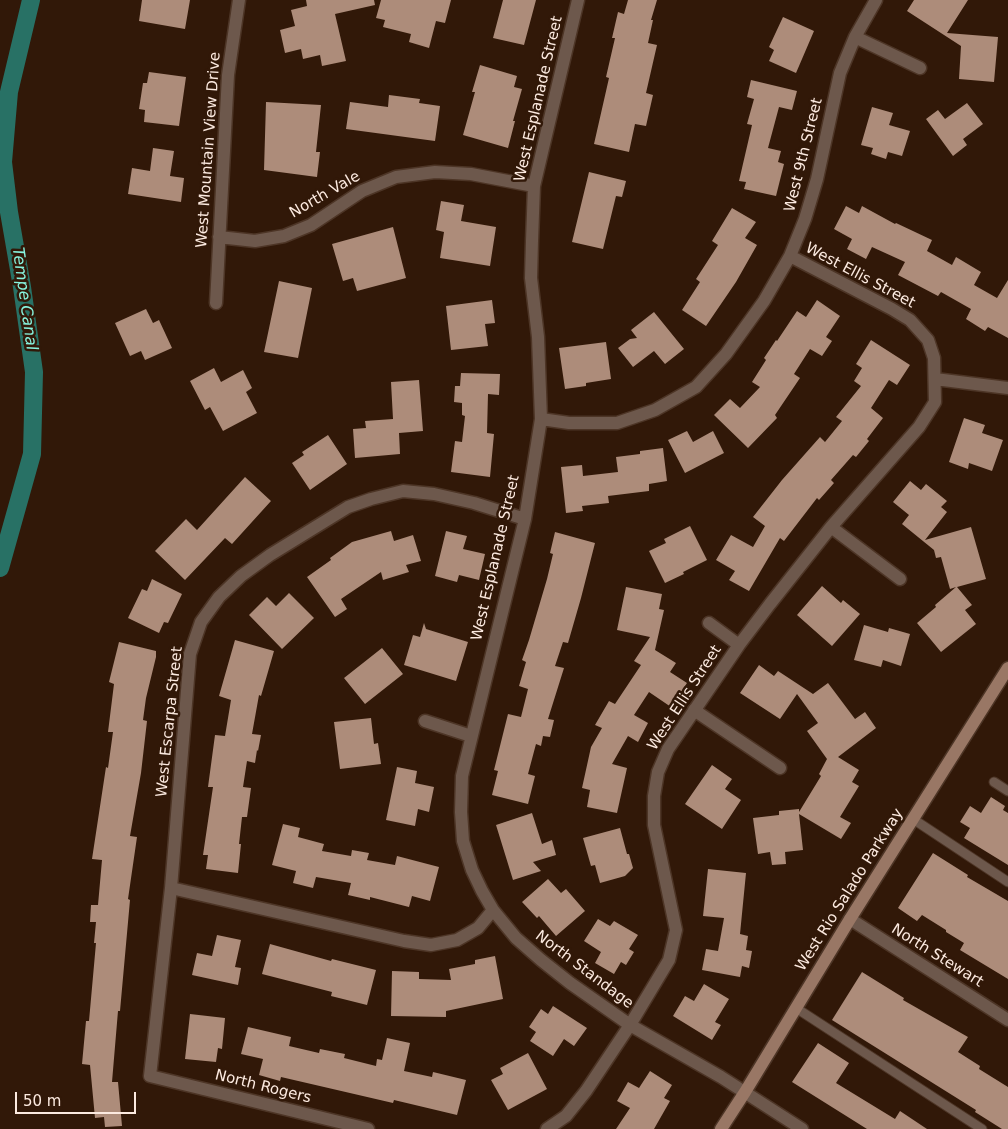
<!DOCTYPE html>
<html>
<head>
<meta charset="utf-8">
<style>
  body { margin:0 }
  #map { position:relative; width:1008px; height:1129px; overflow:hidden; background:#311808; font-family:"DejaVu Sans",sans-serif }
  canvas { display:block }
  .scale { position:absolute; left:15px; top:1092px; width:121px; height:22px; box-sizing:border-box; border:2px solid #fceae0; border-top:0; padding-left:6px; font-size:15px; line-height:18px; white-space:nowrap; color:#fceae0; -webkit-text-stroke:4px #311808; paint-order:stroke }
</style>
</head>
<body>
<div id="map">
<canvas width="1008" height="1129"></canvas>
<div class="scale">50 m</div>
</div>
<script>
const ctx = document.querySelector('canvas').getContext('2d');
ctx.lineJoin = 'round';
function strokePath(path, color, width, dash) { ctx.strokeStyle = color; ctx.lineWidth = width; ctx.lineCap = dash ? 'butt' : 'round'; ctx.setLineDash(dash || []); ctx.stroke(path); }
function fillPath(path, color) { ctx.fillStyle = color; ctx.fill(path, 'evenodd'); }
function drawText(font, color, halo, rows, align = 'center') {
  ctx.font = font + ' "DejaVu Sans",sans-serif'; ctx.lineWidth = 5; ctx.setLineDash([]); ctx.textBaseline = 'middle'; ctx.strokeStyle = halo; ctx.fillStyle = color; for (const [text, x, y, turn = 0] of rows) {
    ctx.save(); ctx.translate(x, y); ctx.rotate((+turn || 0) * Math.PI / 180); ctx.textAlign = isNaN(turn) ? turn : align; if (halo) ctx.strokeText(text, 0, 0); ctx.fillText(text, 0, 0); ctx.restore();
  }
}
strokePath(new Path2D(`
  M0,568L32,454L34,372L22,287L9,212L3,162L9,92L31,0`), '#287165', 18);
fillPath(new Path2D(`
  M142,0H190L185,29L139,21Z
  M306,0H374L375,5L335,14L346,61L322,66L320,55L303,59L301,49L285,53L280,30L295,26L291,10L307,6Z
  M381,0H451L445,23L436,21L429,48L409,42L411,34L383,27L385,20L376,18Z
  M503,0H536L524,45L493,38Z
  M628,0H657L651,20H653L648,43L657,45L646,93L653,95L646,126L635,124L629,152L594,144L609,78L606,77L615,38H612L618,12L624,14Z
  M914,0H968L947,33L998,37L994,82L959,79L961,46L907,11Z
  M783,17L814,31L796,73L769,61L774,50L769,47Z
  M480,65L517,76L514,87L522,89L513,121H515L508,148L463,135L475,92H472Z
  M149,72L186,77L179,126L144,122L145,110L139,109L143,83H147Z
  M751,80L797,91L792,110L779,107L768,148L781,151L778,162L784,164L776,196L744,189L746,182L739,181L752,125L747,124L754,99L747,97Z
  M389,95L420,99L419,103L440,106L435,141L346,129L350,102L388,107Z
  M266,102L321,105L316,152H320L317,177L264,170Z
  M967,103L983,124L963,139L967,145L953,156L926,119L938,110L945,119Z
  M872,107L893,113L889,125L910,131L902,156L888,152L886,159L871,154L873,148L861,145Z
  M153,148L174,151L170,176L184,178L181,202L128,194L132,168L150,171Z
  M589,172L626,181L622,197L616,196L603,249L572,242Z
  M441,201L464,205L461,221L496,227L490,266L440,258L444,232L436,230Z
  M846,206L859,213L862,206L895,224L896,223L932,240L927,251L952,265L956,257L981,272L974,285L997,298L1008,280V338L988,327L985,331L966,319L971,309L941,292L938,296L898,275L905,262L872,247L866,259L847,249L852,239L834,229Z
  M732,208L756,222L745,238L757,245L736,282L706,326L682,310L700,282L696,279L718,245L712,241Z
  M393,227L406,278L357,291L353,278L343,281L332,244Z
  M279,281L312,288L298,358L264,352Z
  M492,300L495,323L485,324L488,346L451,350L446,306Z
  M817,300L840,316L826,337L832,341L822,356L810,349L794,374L800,378L775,415L777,418L748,448L714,415L730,399L740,408L760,387L752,382L766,360L764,358L776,340L777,341L797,311L806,317Z
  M146,309L153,323L159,320L172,348L145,360L141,351L130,356L115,323Z
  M654,312L684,349L665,364L654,351L633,367L618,348L630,339L637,338L631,330Z
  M871,340L910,365L897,385L889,380L871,408L883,418L867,439L869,441L856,457L853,455L831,480L834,483L819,500L817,498L784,541L780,538L749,591L729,580L735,571L716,560L731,535L753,547L765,526L753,517L782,480L820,437L825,442L842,421L836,417L861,386L854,381L862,368L856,364Z
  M606,342L611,379L586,383V386L565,389L559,348Z
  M214,368L221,382L243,370L252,388L246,392L257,413L223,431L210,407L205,410L190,381Z
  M461,373L500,374L499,395L488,394L487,433L494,434L490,477L451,472L455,441L462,442L465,416L462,415V403L454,402L455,386H460Z
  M419,380L423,431L399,433L400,454L355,458L353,429L366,428L365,421L393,419L391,382Z
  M964,418L985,425L982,433L1003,440L992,471L969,463L968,469L949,462Z
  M687,431L693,442L713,431L724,453L685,473L668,440Z
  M328,435L347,464L310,490L292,463L304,455L302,452Z
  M663,448L667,481L649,484V491L608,496L609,503L582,506L583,511L566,513L561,467L582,465L583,476L618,472L616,457L640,454V451Z
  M245,477L271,501L232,544L225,538L185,580L155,551L186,519L197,530Z
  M910,481L921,490L926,484L947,501L941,507L947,512L925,540L971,527L986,579L957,587L972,605L965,610L976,624L941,652L917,623L936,607L935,605L956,587L950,589L941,557L936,558L934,550L902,524L909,515L893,502Z
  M690,526L707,560L683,572L684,574L665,583L649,551L666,543L664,539Z
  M391,531L394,541L413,535L421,561L406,565L409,572L383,580L381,572L341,599L347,609L335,617L307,577L331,560L330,558L352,542Z
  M446,531L467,536L463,549L485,554L479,580L459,575L457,582L435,576Z
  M555,532L595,543L581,598L568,643L563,642L555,666L564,668L548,719L554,720L550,737L543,736L541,746L536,744L528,774L535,776L528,804L492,795L498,771L494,770L508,714L521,717L528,689L519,686L526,662L522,660L529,640L547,579L553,554L550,553Z
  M152,579L182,594L168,623L164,622L159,633L128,618L142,589L147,591Z
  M822,586L841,603L843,600L860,614L832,646L797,615Z
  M626,587L662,594L659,609L664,610L655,650L676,663L670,672L687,683L671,707L649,692L634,715L648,723L638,742L628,736L612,764L627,768L617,813L587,807L590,790L582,788L591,747L602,728L595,725L609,701L615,704L641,665L634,661L650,637L617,630Z
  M289,593L314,618L282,649L249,615L267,597L276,606Z
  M424,623L426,629L468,642L456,681L404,665L413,635L420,637Z
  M864,625L888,632L889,628L910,634L901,666L883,660L881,667L854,660Z
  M235,640L274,651L261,696L259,695L252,734L261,735L258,751L257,750L255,763L247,761L243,787L251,788L247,817H242L239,844H241L238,873L206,869L208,855H203L213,787H208L215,735L225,736L231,700L219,696Z
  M119,642L156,651V657L146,698L143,720L147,721L141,773L130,836L137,837L128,899L130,900L120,1011H118L112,1082H118L122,1126L105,1127L104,1117L95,1118L90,1065L82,1064L86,1021H89L96,943H94L96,922H90L91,905H98L102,860L92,859L106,767L108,768L113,732H108L114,684L109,682Z
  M382,648L403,674L365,704L344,678Z
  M759,665L774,676L778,671L813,694L828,683L855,719L865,712L876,728L838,757L859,770L852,782L859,786L840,817L851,823L841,839L799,814L803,850L785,852L786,864L772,865L770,852L758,854L753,818L779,815V811L799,809V812L821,776L819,774L827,759L807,731L818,723L797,694L780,719L740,693Z
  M371,718L374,744L378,743L381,764L340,769L334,722Z
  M712,765L732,779L725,789L741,800L722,829L685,804Z
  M397,767L417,771L415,783L434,787L429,812L418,809L415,826L386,820Z
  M991,797L1005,806L1003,810L1008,813V865L964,838L970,828L960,822L970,806L981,813Z
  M532,813L542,844L552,840L556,855L533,862L541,871L513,880L496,825Z
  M283,824L300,828L298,837L324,844L322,851L351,856L352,850L369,853L367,860L395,865L397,856L439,867L430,901L412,896L409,907L370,897V900L348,895L351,883L316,877L313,888L293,883L296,871L272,865Z
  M620,828L627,854H629L633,868L625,876L600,883L595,865L591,866L583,838Z
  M933,853L968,875L967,877L1008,901V979L960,950L964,943L946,932V930L922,915L917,921L898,908Z
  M708,869L746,873L740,934L748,936L746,950L752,951L749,968L742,966L740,977L702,970L706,949L718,951L724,918L703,916Z
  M548,879L561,893L566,889L585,911L556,936L539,916L537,918L522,902Z
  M598,919L610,926L614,921L638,935L629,949L634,952L626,965L621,962L614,974L595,963L601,952L584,941Z
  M217,935L241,940L235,967L241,968L238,985L192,975L197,953L212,956Z
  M270,944L331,961L332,959L376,970L367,1005L331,996L332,992L262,974Z
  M495,956L503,999L446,1011V1017L391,1016L392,971L419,972V979L451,980L449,969L475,964V960Z
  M862,972L904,998L903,1000L968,1037L958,1052L980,1066L979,1069L1008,1087V1129H1002L975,1112L976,1110L832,1020Z
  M704,984L729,999L715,1022L721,1025L712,1040L673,1016L685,996L694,1001Z
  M553,1006L587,1028L574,1046L564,1039L553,1056L530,1041L536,1032L529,1027L541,1009L548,1014Z
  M190,1014L225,1018L222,1049L218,1048L216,1062L185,1059Z
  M248,1027L291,1037L289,1046L319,1053L320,1049L345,1054L344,1058L376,1066L377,1059L382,1060L387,1038L410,1043L404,1071L432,1077L433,1072L466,1080L457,1115L394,1100L393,1103L281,1077L280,1081L259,1075L263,1059L241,1054Z
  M818,1043L849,1063L836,1083L895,1119L900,1111L927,1129H867L792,1082Z
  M528,1053L547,1089L508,1110L491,1080L503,1074L500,1068Z
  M650,1071L672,1085L664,1098L670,1101L654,1129H616L630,1108L617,1101L628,1082L639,1088Z`), '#ad8c7a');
const lane = new Path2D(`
  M994,782L1008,791
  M913,819L1008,882
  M796,1008L982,1129`);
const street = new Path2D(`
  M578,0L534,186L532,241L531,278L538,337L541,419L525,519L462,776L461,812L463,841L472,870L482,891L493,910L516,938L541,960L570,983L630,1025L721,1077L802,1129
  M855,37L920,68
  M219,237L255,241L284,236L311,225L362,191L396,177L435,172L471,174L534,186
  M216,303L228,75L239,0
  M935,379L1008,388
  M541,419L569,423H617L655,410L696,387L726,354L764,301L790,256L805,219L817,179L840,73L855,37L876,0
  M831,527L900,579
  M709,623L739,645
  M694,710L780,768
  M425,721L471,736
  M171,888L404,941L431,945L457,940L478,928L493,910
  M850,919L1008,1020
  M368,1129L150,1076L171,888L190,654L201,622L219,597L241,576L270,555L348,507L371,499L403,491L434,494L474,503L525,519
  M547,1129L566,1116L586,1091L630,1025L669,960L676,930L654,825V796L658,772L668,749L739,645L770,604L831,527L919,427L935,402L934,358L928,340L910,320L892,309L790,256`);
const secondary = new Path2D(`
  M721,1129L745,1092L850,919L1008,668`);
strokePath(lane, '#4d3526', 11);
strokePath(street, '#4d3526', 15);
strokePath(secondary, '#4d3526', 15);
strokePath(lane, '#6d584c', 9);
strokePath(street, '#6d584c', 12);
strokePath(secondary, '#997765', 12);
drawText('15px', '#fceae0', '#311808', [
  ["West Esplanade Street",539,99,-77],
  ["West Mountain View Drive",209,150,-86],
  ["West 9th Street",804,155,-76],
  ["North Vale",325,195,-30],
  ["West Ellis Street",860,276,28],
  ["West Esplanade Street",496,558,-77],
  ["West Ellis Street",685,698,-57],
  ["West Escarpa Street",170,722,-84],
  ["West Rio Salado Parkway",850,890,-58],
  ["North Stewart",937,956,32],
  ["North Standage",584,970,37],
  ["North Rogers",263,1087,14]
]);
drawText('italic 16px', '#87f3de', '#311808', [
  ["Tempe Canal",24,299,82]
]);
</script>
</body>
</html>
